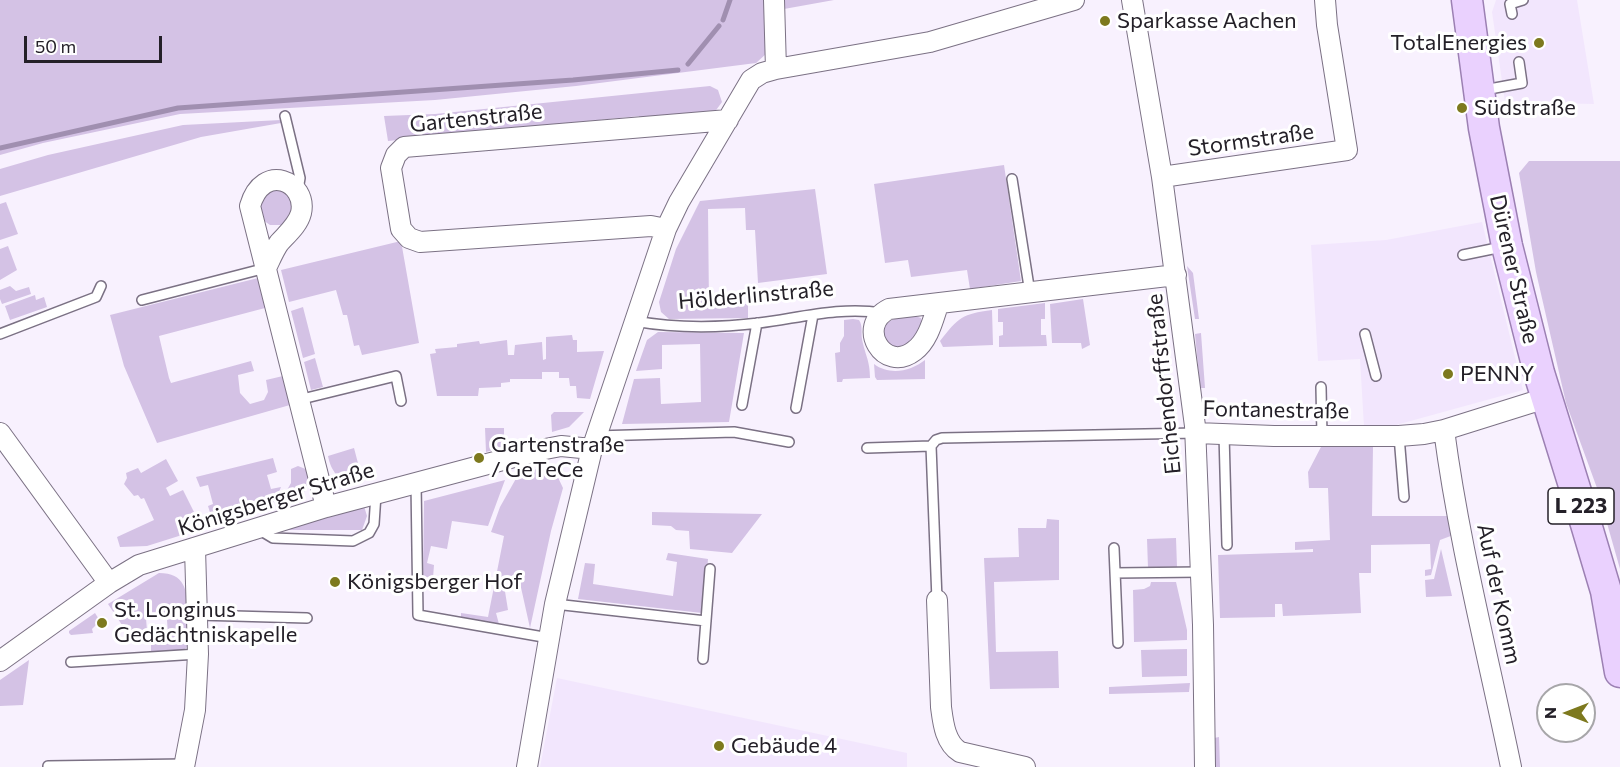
<!DOCTYPE html>
<html>
<head>
<meta charset="utf-8">
<style>
  body { margin:0 }
  #map { position:relative; width:1620px; height:767px; overflow:hidden; background:#f8f1fe; font-family:Commissioner,sans-serif }
  canvas { display:block }
  .north { position:absolute; left:1536px; top:683px; width:60px; height:60px; box-sizing:border-box; background:#fff; border:2px solid #a7a6a9; border-radius:50%; rotate:270deg; font-size:16px; font-weight:700; line-height:24px; text-align:center; color:#242028 }
  .north::after { content:''; display:block; margin:auto; width:21px; height:27px; background:#7d791e; clip-path:polygon(50% 0,100% 100%,50% 72%,0 100%) }
  .scale { position:absolute; left:24px; top:36px; width:138px; height:27px; box-sizing:border-box; border:3px solid #242028; border-top:0; padding-left:8px; font-size:18px; line-height:21px; white-space:nowrap; color:#242028; -webkit-text-stroke:4px #fff; paint-order:stroke }
</style>
</head>
<body>
<div id="map">
<canvas width="1620" height="767"></canvas>
<div class="north">N</div>
<div class="scale">50 m</div>
</div>
<script>
const ctx = document.querySelector('canvas').getContext('2d');
ctx.lineJoin = 'round';
function fillPath(path, color) { ctx.fillStyle = color; ctx.fill(path, 'evenodd'); }
function strokePath(path, color, width, dash) { ctx.strokeStyle = color; ctx.lineWidth = width; ctx.lineCap = dash ? 'butt' : 'round'; ctx.setLineDash(dash || []); ctx.stroke(path); }
function drawText(font, color, halo, rows, align = 'center') {
  ctx.font = font + ' Commissioner,sans-serif'; ctx.lineWidth = 6; ctx.setLineDash([]); ctx.textBaseline = 'middle'; ctx.strokeStyle = halo; ctx.fillStyle = color; for (const [text, x, y, turn = 0] of rows) {
    ctx.save(); ctx.translate(x, y); ctx.rotate((+turn || 0) * Math.PI / 180); ctx.textAlign = isNaN(turn) ? turn : align; if (halo) ctx.strokeText(text, 0, 0); ctx.fillText(text, 0, 0); ctx.restore();
  }
}
fillPath(new Path2D(`
  M1496,0H1577L1594,104L1505,102L1492,12Z
  M1482,222L1523,390L1396,425L1364,427L1360,359L1318,361L1311,245L1386,240Z
  M557,678L907,753V767H540Z`), '#f2e6fd');
fillPath(new Path2D(`
  M0,0H766V54L756,63L576,86L435,100L180,114L43,143L0,155Z
  M784,0H834L784,9Z
  M710,86L718,90L722,102L711,117L640,122L639,116L388,141L384,116L435,114Z
  M281,120V123L201,137L0,196V169L48,155L183,125Z
  M1529,161H1620V569L1597,488L1566,403L1536,272L1519,173Z
  M1004,165L1021,281L970,289L967,270L911,277L908,260L885,263L874,184Z
  M271,188L289,193L295,210L283,225H270L260,218L258,200Z
  M815,189L827,274L758,283L755,230H746L745,208L708,209L709,306H743V304H748V318L669,319L661,312L659,302L676,249L700,201Z
  M6,202L18,234L0,240V204Z
  M401,241L419,343L362,355L359,345L354,346L347,315H343L336,290L289,302L281,270Z
  M8,246L17,270L0,280V249Z
  M1187,266L1193,273L1199,319H1195Z
  M258,278L265,308L159,336L169,378L171,383L251,361L254,371L238,375L240,393L250,404L264,400L268,392L266,380L283,376L290,405L157,443L124,366L110,315Z
  M10,286L16,291L29,287L31,294L2,304L0,299V290Z
  M35,295L36,300L44,297L47,307L10,320L5,306Z
  M1083,299L1090,345L1082,349L1081,343H1052L1050,304Z
  M1045,303V319H1041V335H1046L1047,346L999,347V336L1003,335V322H998V309Z
  M303,307L315,354L303,358L291,311Z
  M992,310L993,345L943,347L940,341C959,317 962,314 992,310Z
  M902,316H915L921,318C925,332 910,347 897,349L884,342V327L890,321Z
  M853,319L859,320C863,326 861,332 862,339C865,355 870,360 870,378L843,379L842,382H837L835,353L840,352V343L844,336V320Z
  M658,332L744,333L729,422L622,424L634,379L660,378L661,404L701,402L700,344L662,345V369L636,371L647,340Z
  M1201,333L1205,388H1200L1195,334Z
  M572,335L573,340H577V352L604,351L590,399L577,398L576,386H570L569,378H559V372H542V379H510V382L501,383V387L479,388L478,396H437L430,354L436,353L435,349L457,347V344L479,341L480,344L507,340L508,355H514L515,345L542,342L543,360L546,359V337Z
  M315,358L323,387L311,390L304,362Z
  M925,360V379L877,380L875,377L874,364C890,376 911,371 925,360Z
  M554,412H584L569,427L552,432L551,415Z
  M485,428H504V447L486,452Z
  M1322,445L1373,446L1372,516H1453L1456,534L1440,540L1431,575L1425,576V570L1431,569L1430,544L1371,545V573H1359L1361,613L1283,616L1282,604H1275V617L1220,618L1218,555L1313,552V549L1295,550V542L1330,540L1328,488H1309L1308,472Z
  M354,448L359,467L355,483C339,482 331,471 328,456Z
  M273,458L277,472L267,475L271,489L281,487L275,502L213,522L208,506L213,504L208,485L200,487L196,477Z
  M166,459L178,481L164,489L166,488L170,496L183,490L194,512L178,521L182,535L147,546L120,547L117,537L154,520L144,498L141,499L138,495L134,496L124,484L127,478L126,473L138,468L141,473Z
  M298,466L308,470C310,491 302,499 283,504V497L291,483V469Z
  M537,469H554L563,488L551,531L530,628L518,574L503,579L508,610L496,613L499,624L461,617V613L488,617L504,536L491,532L500,507L518,475Z
  M505,480L488,526L452,521L447,549L431,546L427,563L434,565L433,578L423,577L424,501Z
  M364,506L367,516L362,530H280Z
  M652,512L762,514L732,553L690,549L689,531L676,530L671,526L652,525Z
  M1047,519L1059,520V580L994,582L996,652L1058,651L1059,688L990,689L984,558L1019,557L1018,528H1046Z
  M1176,538L1177,567L1148,568L1147,539Z
  M1441,549L1452,596L1426,597L1425,580L1434,579Z
  M668,553L708,559L704,605L702,613L578,599L585,563L595,564L593,584L673,596L677,562L666,560Z
  M159,573C185,573 187,590 188,611L167,617L146,618L147,631L144,634H128L108,604Z
  M1151,582H1176L1187,630V640L1134,642L1133,590L1144,589L1150,586Z
  M95,613L100,621L92,629L93,633L71,635L69,633V631Z
  M187,615L189,646L183,650L151,652V635L168,634L167,620Z
  M1187,649V676L1142,677L1141,650Z
  M29,660L23,705L0,706V680Z
  M1190,683L1189,692L1109,694V687Z
  M1219,737L1220,767H1214V738Z`), '#d4c2e5');
strokePath(new Path2D(`
  M723,20L730,0
  M688,64L719,26
  M0,148L178,108L573,80L678,70`), '#a08fb0', 5);
const service = new Path2D(`
  M1512,14L1510,4L1523,0
  M1484,90L1522,83L1519,62
  M285,116L300,178L298,190
  M1012,179L1030,293
  M1463,255L1502,247
  M142,300L266,268
  M634,321C674,328 718,328 759,323C799,318 841,306 882,313
  M0,334L96,297L101,286
  M1365,334L1376,376
  M1321,387L1322,436
  M298,400L396,376L401,401
  M742,405L757,323
  M796,408L813,315
  M1224,434L1227,545
  M596,436L734,432L789,442
  M1399,436L1404,497
  M931,446L936,440L942,438L1196,433
  M867,448L931,446L937,600
  M416,483L418,615L549,638
  M258,529L273,538L353,541L369,533L374,524L376,494
  M1114,548L1118,643
  M1115,573L1201,572
  M555,604L706,621
  M198,615L307,618
  M703,659L710,569
  M71,662L198,654
  M48,766L185,764`);
const minor = new Path2D(`
  M774,0L776,69
  M1132,0L1162,177L1195,426L1203,625L1205,767
  M1162,177L1347,150L1327,25L1325,0
  M666,229L651,226L420,242L409,238L401,229L391,168L396,155L404,147L728,120
  M266,268C270,260 274,250 279,243C287,234 298,225 301,213C308,182 263,161 250,206L326,507
  M938,305C933,320 928,341 914,351C884,374 855,326 889,309L1176,275
  M1444,430C1459,544 1488,655 1511,767
  M0,433L109,583
  M1196,433L1274,436H1399L1424,434L1444,430L1546,398
  M937,600L941,707C943,722 945,743 960,752L1025,767
  M0,661L109,583L139,565L326,507L540,450L561,446L592,449
  M184,767L195,710L198,654L195,548
  M527,767L555,604L592,449L666,229L679,202L751,80L762,73L776,69L930,42L1074,0`);
const primary = new Path2D(`
  M1467,0L1484,128L1507,246L1539,373L1586,524L1606,591L1620,672`);
strokePath(service, '#7b7184', 12);
strokePath(minor, '#7b7184', 22);
strokePath(primary, '#9c80b3', 33);
strokePath(service, '#fff', 9);
strokePath(minor, '#fff', 20);
strokePath(primary, '#ead1fe', 30);
for (const [x, y, r, color] of [
  [1105,21,6,"#7d791e"],
  [1539,43,6,"#7d791e"],
  [1462,108,6,"#7d791e"],
  [1448,374,6,"#7d791e"],
  [479,458,6,"#7d791e"],
  [335,582,6,"#7d791e"],
  [102,623,6,"#7d791e"],
  [719,746,6,"#7d791e"]
]) { const dot = new Path2D(); dot.arc(x, y, r, 0, 2 * Math.PI); ctx.fillStyle = color; ctx.fill(dot); strokePath(dot, '#fff', 2); }
for (const [x, y, w] of [
  [1581,506,66]
]) { const box = new Path2D(); box.roundRect(x - w / 2, y - 18, w, 36, 4.5); ctx.fillStyle = '#fff'; ctx.fill(box); strokePath(box, '#242028', 1.5); }
drawText('bold 21px', '#242028', null, [
  ["L 223",1581,506]
]);
drawText('22px', '#242028', '#fff', [
  ["Sparkasse Aachen",1117,21],
  ["TotalEnergies",1527,43,"right"],
  ["Südstraße",1474,108],
  ["PENNY",1460,374],
  ["Gartenstraße",491,445],
  ["/ GeTeCe",491,470],
  ["Königsberger Hof",347,582],
  ["St. Longinus",114,610],
  ["Gedächtniskapelle",114,635],
  ["Gebäude 4",731,746]
], 'left');
drawText('22px', '#242028', '#fff', [
  ["Gartenstraße",476,118,-6],
  ["Stormstraße",1251,140,-8],
  ["Dürener Straße",1514,269,77],
  ["Hölderlinstraße",756,295,-5],
  ["Eichendorffstraße",1164,384,-96],
  ["Fontanestraße",1276,410,1],
  ["Königsberger Straße",276,499,-17],
  ["Auf der Komm",1499,594,78]
]);
</script>
</body>
</html>
